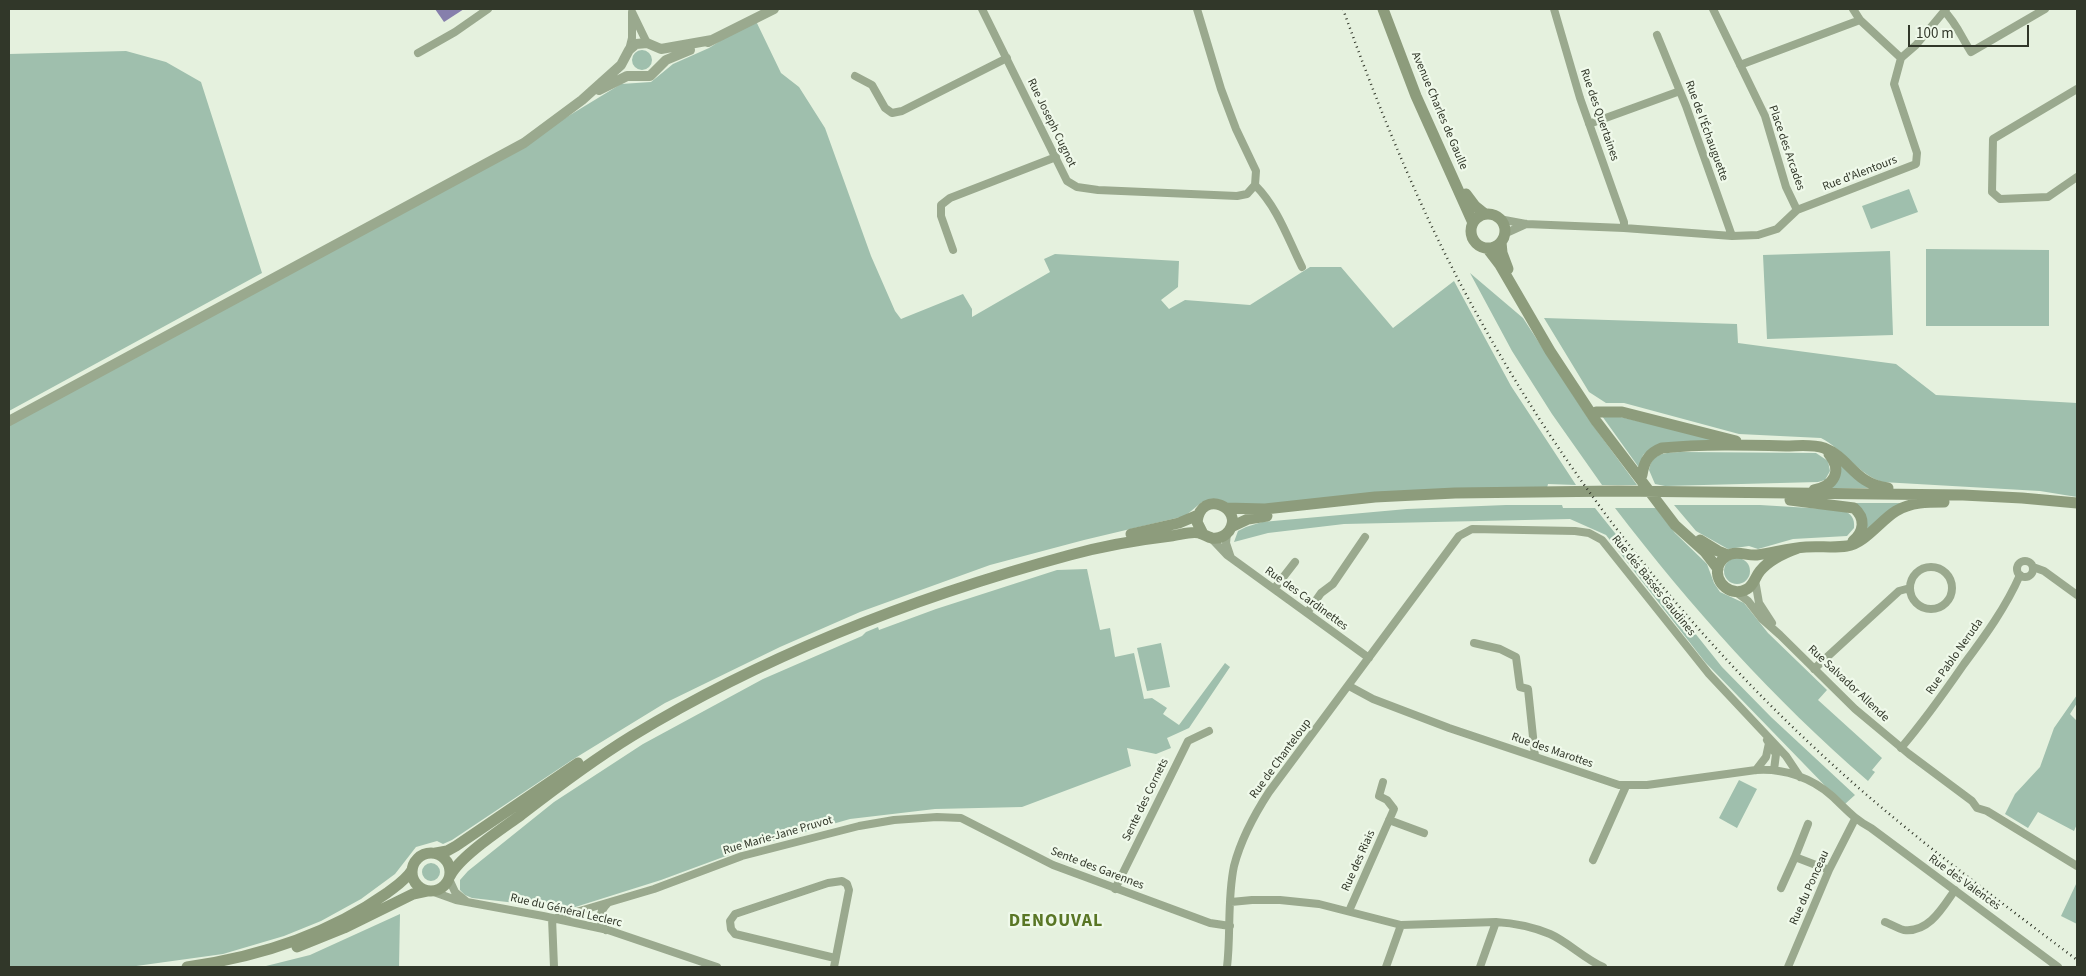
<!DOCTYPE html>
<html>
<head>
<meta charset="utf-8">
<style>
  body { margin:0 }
  #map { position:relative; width:2086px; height:976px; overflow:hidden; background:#e5f1de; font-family:"Source Sans 3",sans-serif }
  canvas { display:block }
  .frame { position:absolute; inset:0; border:10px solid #313729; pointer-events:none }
  .scale { position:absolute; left:1908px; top:25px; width:121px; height:22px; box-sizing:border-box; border:2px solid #313729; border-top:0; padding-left:6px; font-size:15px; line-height:18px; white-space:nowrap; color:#313729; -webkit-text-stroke:4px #eff9ea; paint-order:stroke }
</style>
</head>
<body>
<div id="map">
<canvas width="2086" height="976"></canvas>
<div class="frame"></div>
<div class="scale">100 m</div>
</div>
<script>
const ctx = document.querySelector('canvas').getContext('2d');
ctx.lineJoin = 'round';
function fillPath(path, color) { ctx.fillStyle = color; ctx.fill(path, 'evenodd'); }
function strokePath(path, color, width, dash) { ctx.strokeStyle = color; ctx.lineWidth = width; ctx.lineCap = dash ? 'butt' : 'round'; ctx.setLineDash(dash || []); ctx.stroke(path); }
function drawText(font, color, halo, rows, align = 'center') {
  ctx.font = font + ' "Source Sans 3",sans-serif'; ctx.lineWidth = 4.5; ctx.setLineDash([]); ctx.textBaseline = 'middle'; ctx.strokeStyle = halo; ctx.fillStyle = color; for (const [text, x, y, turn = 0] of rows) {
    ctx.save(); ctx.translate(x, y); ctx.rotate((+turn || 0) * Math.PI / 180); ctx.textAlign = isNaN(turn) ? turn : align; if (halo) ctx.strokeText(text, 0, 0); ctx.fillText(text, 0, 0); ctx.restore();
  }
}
fillPath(new Path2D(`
  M755,19L781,73L799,87L825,128L871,256L895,311L901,319L963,294L972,309V317L1050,272L1044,259L1055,254L1179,261L1178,287L1161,300L1169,309L1185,300L1250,305L1310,267H1341L1393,328L1454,281L1511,386L1576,485L1548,484L1547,488L1252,505L1202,502L1185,516L1084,540L990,565L860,612L780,647L665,703L572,760L452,840L443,844L437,841L416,847L395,874L361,899L321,921L284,936L223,954L129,967H9V421L524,143L621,84L651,82L673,64L709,48Z
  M632 60a10 10 0 1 1 20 0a10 10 0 1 1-20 0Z
  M126,51L166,62L201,82L262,273L9,411V54Z
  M1909,189L1918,212L1871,229L1862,206Z
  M1926,249L2049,250V326H1926Z
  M1890,251L1893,335L1767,339L1763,255Z
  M1470,273L1523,318L1592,424L1637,485H1602L1552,414L1512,351Z
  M1544,318L1737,324L1738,343L1896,364L1936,395L2077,403V497L2040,491L1882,482C1858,474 1843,449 1821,438L1739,434L1624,403H1606L1589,392Z
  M1612,415L1720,440L1656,445L1643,455L1640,469L1602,416Z
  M1680,452L1816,453L1828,461L1830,471L1825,480L1818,482L1665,486L1655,484L1649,470C1652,452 1666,453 1680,452Z
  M1838,461L1872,488H1832Z
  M1857,503H1901L1867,529L1855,504Z
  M1506,505H1562L1563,508H1595L1722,667L1771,717L1855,795L1845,804L1836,797L1705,662L1606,535L1570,519L1344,524L1268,533L1234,542L1238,531L1246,527L1262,522L1407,509Z
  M1674,505H1760L1843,510C1851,514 1855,518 1854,528L1847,536L1793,539L1758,549L1749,546L1728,549L1696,531Z
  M1615,508H1656L1675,533L1707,564L1714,583L1720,592L1744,603L1768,633L1827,690L1818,700L1882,758L1872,770L1875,772L1868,781C1773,699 1691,607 1615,508Z
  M1724 571a13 13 0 1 1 26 0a13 13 0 1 1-26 0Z
  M1087,569L1100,630L1110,628L1115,657L1134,653L1144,699L1152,698L1167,708L1163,714L1179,725L1225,663L1230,667L1189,728L1167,738L1171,748L1156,754L1127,748L1131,766L1022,807L935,809L850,819L745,849L661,880L569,909L472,898L465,895L460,890V880L468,871L554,802L643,744L763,679L862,636L866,632L878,627L879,630L936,609L1057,570Z
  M1161,643L1170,687L1147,691L1137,648Z
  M2077,695V703L2070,714L2077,721V824L2074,831L2038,812L2028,828L2005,814L2015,794L2040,767L2054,728Z
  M1739,780L1757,789L1737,828L1719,818Z
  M422 872a9 9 0 1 1 18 0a9 9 0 1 1-18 0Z
  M2077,882V924L2061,916Z
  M400,914L399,967H262L310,955Z`), '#9fbfad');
fillPath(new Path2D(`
  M435,9H464L444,22Z`), '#867fac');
strokePath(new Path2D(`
  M982,9L1067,181L1077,187L1098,190L1237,196L1247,194L1255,185
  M1197,9L1221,89L1236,129L1256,171L1255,185
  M1554,9L1580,98L1624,222V228
  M1713,9L1765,116L1786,187L1797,210
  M1853,9L1860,20L1901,58
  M1944,11C1955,21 1962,38 1971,52L2045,9
  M1657,35L1686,106L1732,236
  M629,50L632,38V12L647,43
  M418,53L455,32L488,9
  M1901,58L1916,45L1946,9
  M1740,65L1860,20
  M855,76L872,85L885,108L892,113L902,111L1007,58
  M2077,89L1993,139L1992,192L2000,199L2048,197L2077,177
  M1589,124L1680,91
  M1255,185C1278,208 1288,239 1302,267
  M1499,219L1526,224L1624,228L1732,236L1758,235L1777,229L1797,210L1916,164L1917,153L1894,84L1901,58
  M1504,234L1526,224
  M953,250L941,216V205L950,198L1056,157
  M1227,533L1226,543L1231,558
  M1211,538L1227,555L1369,658
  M2017 569a8 8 0 1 1 16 0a8 8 0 1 1-16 0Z
  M2033,567L2044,571L2077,595
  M1910 588a21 21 0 1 1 42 0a21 21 0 1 1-42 0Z
  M1755,580L1759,603L1772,623
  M1274,589L1295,562
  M1736,592L1748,601L1762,619L1780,635L1855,709L1909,754L1972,801L1977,808L1987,811L2077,866
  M1307,613L1321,593L1333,584L1365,537
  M1474,643L1500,649L1516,657L1520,687L1528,689L1535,756
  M1814,669L1899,591L1910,588
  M1349,686L1373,699L1449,728L1619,785H1647L1756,770C1784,768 1812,778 1832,796C1846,809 1854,819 1871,828L2058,967
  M1767,740L1776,754L1774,770
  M1901,748C1924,721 1944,693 1964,664C1985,636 2006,607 2020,575
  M1756,770L1766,757L1769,743
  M1389,820L1424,833
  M1795,857L1808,824
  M1593,860L1626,786
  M449,879L455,892L466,901
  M1781,888L1795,857L1829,870
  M1115,889L1188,741L1209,731
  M431,891L456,900L543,916L608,930L717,967
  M1231,902L1252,900H1280L1319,904L1401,925L1496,922C1514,923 1533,927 1550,934C1568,942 1583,958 1603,967
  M1349,911L1394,809L1387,800L1379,796L1383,782
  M552,918L554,967
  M556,918L654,889L742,856L859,826L894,820L937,817L961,818L1053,865L1210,923L1230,926
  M1885,922C1891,924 1898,929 1904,930C1929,933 1943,907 1955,890
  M606,930C598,921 599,912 607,904
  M834,967L849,890L847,884L842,881L828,883L735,914L730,921L731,929L735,934L835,958
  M1227,967C1231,934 1227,899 1234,866C1241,839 1254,815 1269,792L1459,536L1472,529L1575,531L1589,533L1602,540L1709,674L1786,756L1800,777
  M1386,967L1401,925
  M1480,967L1496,922
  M1788,967L1829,870L1855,819`), '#9aa98e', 8);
strokePath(new Path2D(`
  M708,42L774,9
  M599,90L627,76H650L666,60L690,50
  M9,421L524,143L582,100L621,65L629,50L636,44L647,43L661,49L712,40`), '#9aa98e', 10);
strokePath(new Path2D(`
  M1383,9L1416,96L1473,223
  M1466,194L1475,206L1485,214
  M1471 231a17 17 0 1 1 34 0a17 17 0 1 1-34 0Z
  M1501,242L1502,253L1508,269
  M1487,248L1500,265L1550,351L1596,421L1675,525L1705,552L1718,569
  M1596,412H1622L1736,441
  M1642,475C1644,461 1649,453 1662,448C1703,444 1745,445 1786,446C1798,446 1812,444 1824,448C1850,458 1854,484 1888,488
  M1814,490C1834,486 1843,471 1829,454
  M1790,500L1854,508C1866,518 1864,532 1853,541
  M1226,508L1265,509L1375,497L1455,493L1618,491L1963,495L2022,498L2077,503
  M1231,527L1248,519L1267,516
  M1131,534L1179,523L1198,515
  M1700,540L1718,551L1728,555
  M1798,548C1784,553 1770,559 1760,571C1755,577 1754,585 1747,589C1732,598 1714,583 1718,567C1720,561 1725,556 1731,554C1739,551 1748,556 1757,555C1773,553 1789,548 1806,547C1819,546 1834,548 1847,546C1864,544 1881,520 1896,511C1911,502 1928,502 1944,502
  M412 872a19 19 0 1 1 38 0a19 19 0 1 1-38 0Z
  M436,853L447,851L456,846L578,763
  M450,876C460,856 502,829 521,815C557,787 593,760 632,736C767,654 918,596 1070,555C1103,546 1137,540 1171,536C1180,535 1191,531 1199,533C1204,534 1207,537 1212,538C1219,539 1225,536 1229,531C1245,508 1201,488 1197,522L1203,534
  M297,947L344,928L413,894L427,891
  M187,967C257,957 329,934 387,893C396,886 406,880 412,870`), '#8d9c7c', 11);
strokePath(new Path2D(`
  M1343,9C1381,115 1424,220 1479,318C1568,479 1684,627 1819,752C1900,828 1989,893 2077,960`), '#313729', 2.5, [1, 4]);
drawText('12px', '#313729', '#eff9ea', [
  ["Avenue Charles de Gaulle",1439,111,67],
  ["Rue des Quertaines",1599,115,71],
  ["Rue Joseph Cugnot",1051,123,64],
  ["Rue de l'Échauguette",1706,131,70],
  ["Place des Arcades",1786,148,71],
  ["Rue d'Alentours",1860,174,-21],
  ["Rue des Basses Gaudines",1653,586,51],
  ["Rue des Cardinettes",1306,599,36],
  ["Rue Pablo Neruda",1955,657,-55],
  ["Rue Salvador Allende",1848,684,43],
  ["Rue des Marottes",1552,751,19],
  ["Rue de Chanteloup",1281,759,-54],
  ["Sente des Cornets",1146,800,-64],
  ["Rue Marie-Jane Pruvot",778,836,-16],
  ["Rue des Riais",1359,861,-66],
  ["Sente des Garennes",1097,869,21],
  ["Rue des Valences",1964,883,36],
  ["Rue du Ponceau",1810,888,-66],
  ["Rue du Général Leclerc",566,911,13]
]);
ctx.letterSpacing = '1px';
drawText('bold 18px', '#597625', '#eff9ea', [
  ["DENOUVAL",1056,922]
]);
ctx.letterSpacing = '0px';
</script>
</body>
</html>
